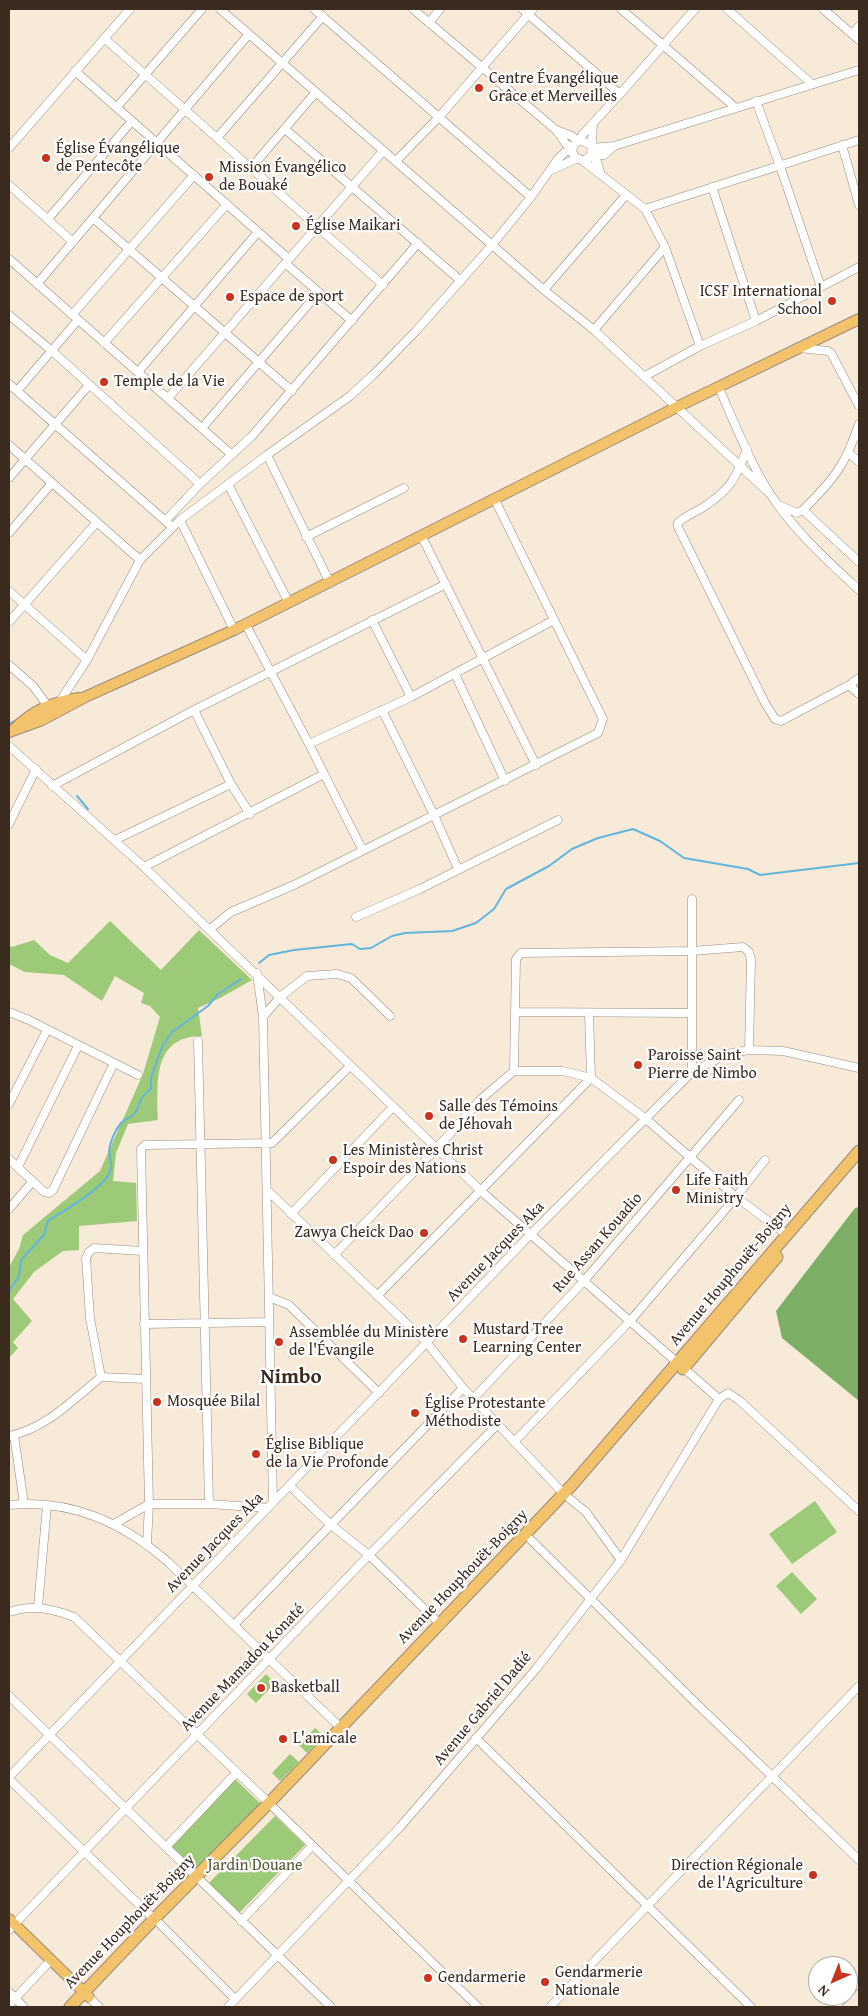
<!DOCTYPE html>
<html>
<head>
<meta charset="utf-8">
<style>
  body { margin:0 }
  #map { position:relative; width:868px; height:2016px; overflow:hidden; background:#f8ead8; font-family:"Gentium Book Plus",serif }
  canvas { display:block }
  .frame { position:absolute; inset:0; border:10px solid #3b2a1e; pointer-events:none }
  .north { position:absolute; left:808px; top:1956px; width:50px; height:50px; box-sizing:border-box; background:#fff; border:1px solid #b1aaa5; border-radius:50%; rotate:224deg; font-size:14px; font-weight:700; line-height:20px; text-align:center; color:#3b2a1e }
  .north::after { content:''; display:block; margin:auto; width:18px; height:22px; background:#c8321e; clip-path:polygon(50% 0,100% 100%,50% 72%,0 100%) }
</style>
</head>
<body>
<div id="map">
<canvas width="868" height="2016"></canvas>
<div class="frame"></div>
<div class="north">N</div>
</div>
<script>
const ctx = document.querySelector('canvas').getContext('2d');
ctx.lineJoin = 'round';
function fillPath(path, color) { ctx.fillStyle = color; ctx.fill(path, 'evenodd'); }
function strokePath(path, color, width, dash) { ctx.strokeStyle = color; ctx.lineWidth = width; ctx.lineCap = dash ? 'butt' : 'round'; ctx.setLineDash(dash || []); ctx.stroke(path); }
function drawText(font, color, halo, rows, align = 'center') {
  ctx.font = font + ' "Gentium Book Plus",serif'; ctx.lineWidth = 4.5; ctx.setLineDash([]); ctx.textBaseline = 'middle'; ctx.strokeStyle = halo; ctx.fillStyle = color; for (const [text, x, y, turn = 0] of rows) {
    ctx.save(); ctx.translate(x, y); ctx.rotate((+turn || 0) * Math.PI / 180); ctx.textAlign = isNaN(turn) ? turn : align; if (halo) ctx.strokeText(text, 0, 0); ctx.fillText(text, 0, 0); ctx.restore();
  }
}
fillPath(new Path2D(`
  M110,921L161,970L199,930L252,980L220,998L198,1008L202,1036C152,1036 157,1084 158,1120L128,1124L116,1153L113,1181L136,1183L137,1221L79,1226V1250L63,1251L34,1272L13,1299L32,1321L13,1342L18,1348L9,1358V1267L19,1249L23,1235L100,1171L143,1074L160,1017L150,1006L141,1003L144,993L115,976L102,1001L64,975L25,972L9,964V946L12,947L34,940L50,955L68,963Z
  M815,1501L837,1532L792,1564L769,1534Z
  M792,1572L817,1599L801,1614L776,1586Z
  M266,1674L275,1683L256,1703L247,1694Z
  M315,1728L324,1736L307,1753L299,1745Z
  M290,1754L299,1762L280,1781L272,1773Z
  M235,1779L265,1808L201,1874L171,1846Z
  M275,1816L305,1845L239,1913L209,1883Z`), '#9cca78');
fillPath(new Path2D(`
  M859,1207V1401L782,1338L776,1311L855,1208Z`), '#7dae68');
strokePath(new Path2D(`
  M9,724L17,720
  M77,796L88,809
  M259,963L269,955L294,950L352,944L360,949L371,948L392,936L405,933L452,931L476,923L494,909L506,889L549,866L572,849L598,838L633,829L660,841L684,858L748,869L760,875L859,863
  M9,1291L19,1276L21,1260L44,1235L48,1221C64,1211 100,1190 109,1174C114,1165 109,1159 109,1151C110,1142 115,1130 121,1123C125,1119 131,1118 134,1114C143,1103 135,1101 151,1089V1078L158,1058L163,1045L172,1032L208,1006L218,994L241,979`), '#62b5dd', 2);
const minor = new Path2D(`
  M220,9L544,290L594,330L768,492
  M314,9L531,197
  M413,9L556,130L566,144L573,148
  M522,9L620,94
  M621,9L736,108
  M727,9L812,84
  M823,9L859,40
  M429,23L440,9
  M852,34L859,26
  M104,38L383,285
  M75,71L289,259
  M756,101L780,166L821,287
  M117,107L202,9
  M285,129L461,281
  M556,130L572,136L578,141
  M217,138L323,16
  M580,141L582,135L620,94L695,9
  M591,145L582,141L575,143L572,150L574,156L583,161L591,156L593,123
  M842,145L859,205
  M9,148L130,9
  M592,148L614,146L859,70
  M591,156L597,162L601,175
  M592,156L604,155L614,146
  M396,161L439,117L533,9
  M583,161L645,209L665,247L700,346
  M251,168L316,92
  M551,170L576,159
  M9,185L73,242
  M712,187L756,321
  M645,209L859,140
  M93,218L292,391
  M48,219L132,121
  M9,259L231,454
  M285,263L352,321
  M37,284L249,34
  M544,290L626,195
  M9,315L52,351L200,484
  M72,315L194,175
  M594,330L665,247
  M104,343L227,204
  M799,348L828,351L831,353L859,406
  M138,372L258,232
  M645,376L700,346L756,321L859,267
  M9,384L169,524
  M719,388C735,424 754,473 777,504C800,536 830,563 859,590
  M17,391L78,320
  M168,398L383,151
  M202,428L319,292
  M9,445L140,560
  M747,449C735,480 730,490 702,508C694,513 685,516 678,523V527L765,703L775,719L781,721L851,684
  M849,453L859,462
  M267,455L330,583
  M9,478L89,385
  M228,484L289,603
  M781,506L797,513L803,510C834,479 845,466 859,424
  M803,510L859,562
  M166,520L200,484L252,436L418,243
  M180,520L234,630
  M9,533L52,483
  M306,537L404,488
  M422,537L536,765
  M9,591L87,660
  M372,620L411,697
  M9,622L97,522
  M246,625L309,744L362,849
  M9,665L33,686L47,705
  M455,674L505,781
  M859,678L853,682L851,687L859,694
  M58,704L87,660L140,560L180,520L267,455L350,396L373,375L416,331L492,245L531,197L557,160L565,152L572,150
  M194,710L231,784L250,814
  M382,710L434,815L458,869
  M309,744L411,697L554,620
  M9,746L144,867L481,1191L719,1399
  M52,786L194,710L446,584
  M9,824L36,769
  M115,840L231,784
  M144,867L324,774
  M692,899V1072
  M356,917L420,889L558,820
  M209,930L231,912L294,885L598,733L603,719L495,500
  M257,973L263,1017L273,1503
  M9,1012L29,1020L138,1075
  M515,1012L692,1013
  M263,1017L280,997L307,976L337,974L351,978L390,1016
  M198,1041L209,1504
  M514,1071L516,959L521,953L692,951L743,947L749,952L751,960L749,1050
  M9,1104L47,1030
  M9,1159L44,1192L49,1193L53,1190L114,1063
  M18,1167L78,1046
  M267,1190L427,1343L463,1388L564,1494
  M9,1209L33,1181
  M291,1214L393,1107
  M334,1255L436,1149L481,1099L514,1071H563L591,1078L646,1119L736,1197L786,1234
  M377,1296L591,1078L589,1013
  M269,1297L289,1305L379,1393
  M144,1324L269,1322
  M101,1377L90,1318L86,1258L89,1252L94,1248L142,1251
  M473,1399L584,1281L739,1100
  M14,1435L24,1504
  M9,1436C45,1429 73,1400 101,1377L145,1379
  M514,1442L631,1320L736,1197L765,1160
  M290,1486L331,1525L369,1555L441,1625
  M570,1499L586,1512L621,1560
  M9,1505C71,1499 122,1522 168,1562L341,1728
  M114,1524L149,1504H209L268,1508
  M531,1540L697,1704L859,1860
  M147,1544L149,1504L141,1149L145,1145L272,1143L350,1066
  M38,1607L47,1505
  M9,1612C32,1604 53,1609 74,1617L269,1803
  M234,1625L463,1388
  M9,1696L196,1876
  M476,1738L751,2007
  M9,1777L530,1235L692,1072L727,1054L749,1050L783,1051L859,1068
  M9,1779L154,1919
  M274,1808L478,2007
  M166,1847L236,1773
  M202,1882L331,2007
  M241,1921L312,1846
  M160,1924L235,1999
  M9,1930L369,1555L497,1425
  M9,1992L24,2007
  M848,1993L859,1982
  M89,1997L99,2007
  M9,2005L51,1960
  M228,2007L400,1827L536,1669L621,1560L719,1399L728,1393L739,1400L859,1511
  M550,2007L859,1686
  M835,2007L846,1996`);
const major = new Path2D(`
  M13,730C33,710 52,702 79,698
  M9,732L42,720L85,697L234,630L679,406L859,319
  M9,1919L89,1997`);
const highway = new Path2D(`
  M683,1369L777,1257
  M70,2007L154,1919L269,1803L572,1485L859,1151`);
strokePath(minor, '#9a8a7b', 9);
strokePath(major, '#9a8a7b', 12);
strokePath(highway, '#9a8a7b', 13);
strokePath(minor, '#fff', 8);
strokePath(major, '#f2c36a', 10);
strokePath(highway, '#f2c36a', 11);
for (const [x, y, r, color] of [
  [479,88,5,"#c8321e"],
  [46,158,5,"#c8321e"],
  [209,177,5,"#c8321e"],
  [296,226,5,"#c8321e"],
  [230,297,5,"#c8321e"],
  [832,301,5,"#c8321e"],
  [104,382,5,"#c8321e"],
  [638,1065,5,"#c8321e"],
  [429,1116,5,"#c8321e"],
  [333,1160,5,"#c8321e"],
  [676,1190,5,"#c8321e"],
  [424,1233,5,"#c8321e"],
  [463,1339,5,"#c8321e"],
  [279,1342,5,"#c8321e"],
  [157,1402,5,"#c8321e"],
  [415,1413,5,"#c8321e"],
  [256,1454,5,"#c8321e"],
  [261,1688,5,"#c8321e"],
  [283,1739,5,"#c8321e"],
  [813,1875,5,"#c8321e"],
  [428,1978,5,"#c8321e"],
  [545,1982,5,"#c8321e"]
]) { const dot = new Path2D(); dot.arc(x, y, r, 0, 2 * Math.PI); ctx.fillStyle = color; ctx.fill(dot); strokePath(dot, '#fff', 2); }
drawText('16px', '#3b2a1e', '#fff', [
  ["Centre Évangélique",489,79],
  ["Grâce et Merveilles",489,97],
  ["Église Évangélique",56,149],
  ["de Pentecôte",56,167],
  ["Mission Évangélico",219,168],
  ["de Bouaké",219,186],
  ["Église Maikari",306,226],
  ["ICSF International",822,292,"right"],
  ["School",822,310,"right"],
  ["Espace de sport",240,297],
  ["Temple de la Vie",114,382],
  ["Paroisse Saint",648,1056],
  ["Pierre de Nimbo",648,1074],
  ["Salle des Témoins",439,1107],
  ["de Jéhovah",439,1125],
  ["Les Ministères Christ",343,1151],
  ["Espoir des Nations",343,1169],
  ["Life Faith",686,1181],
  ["Ministry",686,1199],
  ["Zawya Cheick Dao",414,1233,"right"],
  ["Mustard Tree",473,1330],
  ["Learning Center",473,1348],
  ["Assemblée du Ministère",289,1333],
  ["de l'Évangile",289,1351],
  ["Mosquée Bilal",167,1402],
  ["Église Protestante",425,1404],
  ["Méthodiste",425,1422],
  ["Église Biblique",266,1445],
  ["de la Vie Profonde",266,1463],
  ["Basketball",271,1688],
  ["L'amicale",293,1739],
  ["Direction Régionale",803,1866,"right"],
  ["de l'Agriculture",803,1884,"right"],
  ["Gendarmerie",555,1973],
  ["Nationale",555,1991],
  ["Gendarmerie",438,1978]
], 'left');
drawText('16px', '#3b2a1e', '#fff', [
  ["Rue Assan Kouadio",598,1243,-49],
  ["Avenue Jacques Aka",496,1252,-46],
  ["Avenue Houphouët-Boigny",731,1275,-50],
  ["Avenue Jacques Aka",215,1543,-46],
  ["Avenue Houphouët-Boigny",463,1577,-46],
  ["Avenue Mamadou Konaté",243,1668,-46],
  ["Avenue Gabriel Dadié",483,1709,-50],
  ["Avenue Houphouët-Boigny",130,1922,-46]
]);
drawText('16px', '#585a39', '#fff', [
  ["Jardin Douane",255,1866]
]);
drawText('bold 21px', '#3b2a1e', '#fff', [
  ["Nimbo",291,1378]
]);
</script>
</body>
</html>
